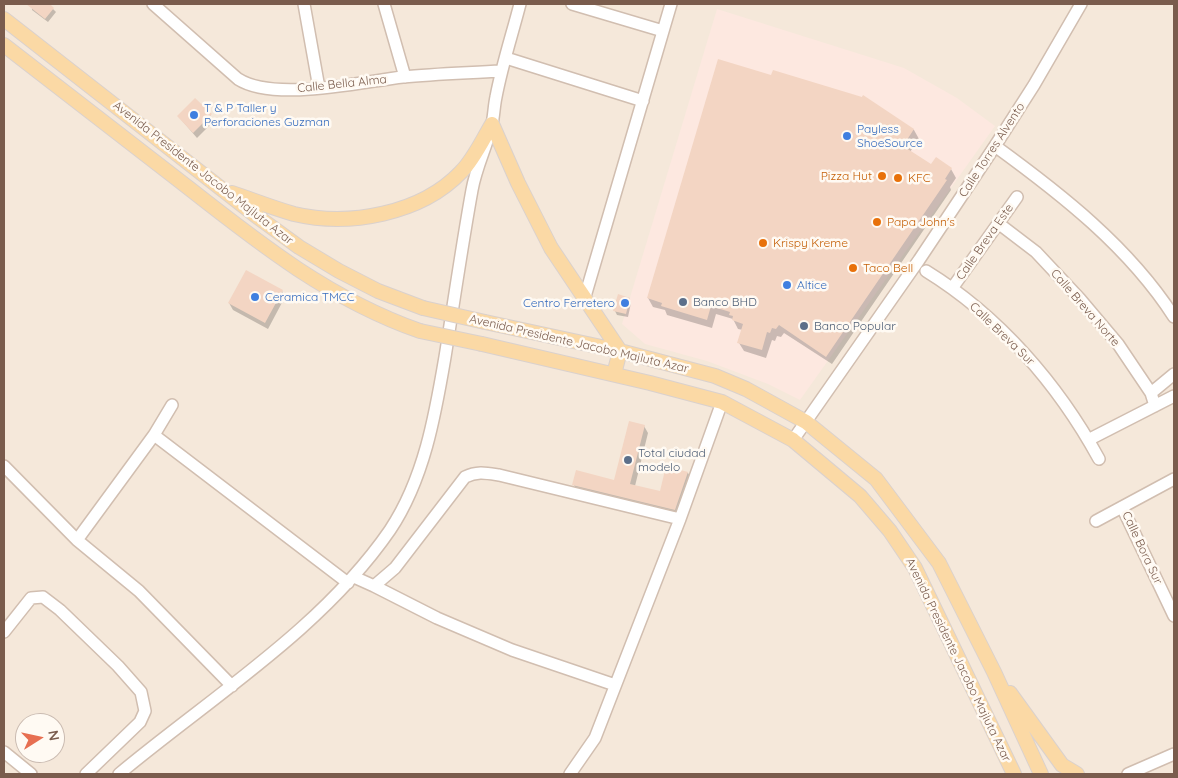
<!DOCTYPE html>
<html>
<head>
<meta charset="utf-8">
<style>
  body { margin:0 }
  #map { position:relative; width:1178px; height:778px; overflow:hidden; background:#fdf6ec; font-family:Quicksand,sans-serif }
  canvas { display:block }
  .frame { position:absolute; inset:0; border:5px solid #7a5c4d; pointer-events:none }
  .north { position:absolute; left:15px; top:713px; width:50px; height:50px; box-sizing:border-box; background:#fffaf3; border:1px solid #cabbb1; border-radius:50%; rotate:80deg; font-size:14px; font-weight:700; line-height:20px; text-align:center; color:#7a5c4d }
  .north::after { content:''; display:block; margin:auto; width:18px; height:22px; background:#e76f51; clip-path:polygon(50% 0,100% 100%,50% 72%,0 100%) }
</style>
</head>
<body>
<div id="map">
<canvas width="1178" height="778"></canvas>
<div class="frame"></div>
<div class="north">N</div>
</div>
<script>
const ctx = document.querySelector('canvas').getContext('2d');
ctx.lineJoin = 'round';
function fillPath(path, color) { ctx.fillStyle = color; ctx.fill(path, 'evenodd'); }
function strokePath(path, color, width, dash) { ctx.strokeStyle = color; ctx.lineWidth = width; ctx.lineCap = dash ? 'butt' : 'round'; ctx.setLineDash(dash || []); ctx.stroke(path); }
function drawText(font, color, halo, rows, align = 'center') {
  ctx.font = font + ' Quicksand,sans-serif'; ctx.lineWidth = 5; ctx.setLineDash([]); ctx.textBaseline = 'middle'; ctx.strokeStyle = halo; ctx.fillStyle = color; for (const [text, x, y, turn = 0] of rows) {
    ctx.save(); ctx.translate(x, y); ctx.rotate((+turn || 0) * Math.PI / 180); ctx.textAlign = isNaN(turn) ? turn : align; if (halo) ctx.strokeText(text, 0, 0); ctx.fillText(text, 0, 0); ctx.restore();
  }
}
fillPath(new Path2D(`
  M4,4H1174V774H4ZM25,723H55V753H25Z`), '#f5e8da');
fillPath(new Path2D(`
  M717,9L904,68L957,98L995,126L800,400L768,384L707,361L645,344L622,324Z`), '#fde8e0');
fillPath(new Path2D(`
  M32,4H48L56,12L48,22L32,10Z
  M772,77L862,98L863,96L914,130L919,139L910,152L931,166L951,169L956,178L950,187L951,190L832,364L784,333L781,337L777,336L775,341L772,340L766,358L744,351L739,343L743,330L738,329L733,319L716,314L712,328L667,315L665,310L653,307L648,298Z
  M210,115L214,121L197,138L179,117Z
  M282,291L285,297L268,329L233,310L229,303Z
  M629,299L631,303L628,317L617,315L615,311Z
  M644,426L648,433L635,486L661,493L667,468L688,473L692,480L679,516L578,492L574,485L615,481Z`), '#0003');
fillPath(new Path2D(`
  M26,4H50L54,8L45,19Z
  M718,59L771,75L773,70L862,97L863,95L914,129L903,146L931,164L936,157L952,168L945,179L947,180L826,357L779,325L776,329L772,328L770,333L767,332L762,350L737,343L743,324L732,320L733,316L729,315L730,312L711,306L707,320L661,306L662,303L647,298Z
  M195,98L212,114L193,133L177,116Z
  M246,270L283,290L265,323L228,303Z
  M618,294L630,298L626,314L613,311Z
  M629,421L645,425L630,484L660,491L666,466L688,472L675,510L572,485L576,470L614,480Z`), '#f3d5c3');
const minor = new Path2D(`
  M153,4L238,79C274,102 360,82 403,77C435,74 469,73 501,71
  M304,4L319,88
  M384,4L405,77
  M572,4L663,31
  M506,58L643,101
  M995,146C1061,194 1129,247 1174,317
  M998,223L1036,252L1080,299L1118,344L1151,393L1155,406
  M926,271C999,316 1058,384 1099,459
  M953,287L1017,197
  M584,300L671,4
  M1151,393L1174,374
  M154,435L348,583
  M793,440L919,260L995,146L1034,85L1081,4
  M1088,440L1174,396
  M4,466L77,540L139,591L232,686
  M1122,507L1174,616
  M1096,521L1174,479
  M77,540L154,435L172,405
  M354,577L374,586L395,568L465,477C477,471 486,473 499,475L680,519
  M374,586L437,618L512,650L615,685
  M4,632L31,598L43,597L60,610L118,666L141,692L145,711L140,722L86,774
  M4,752L31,774
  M119,774C210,698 322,629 390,530C424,479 435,416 445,357C454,301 462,245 472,190C476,167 487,146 492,124C494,115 494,106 496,97C502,65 512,35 520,4
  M570,774L595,738L680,519L722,402
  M1128,774L1174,754`);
const major = new Path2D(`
  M4,19L255,215L299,247L339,271L378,291L423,308
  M4,45C63,91 122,136 181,182C256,241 328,299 420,331
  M492,124L518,183L551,248L620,351L614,374
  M232,193C253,200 273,208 294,214C349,227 421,214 461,172C474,159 483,139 492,124
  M485,322L620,351L715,376L746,389L806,422L876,479L939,563L994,672L1041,774
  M482,344L650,383L722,402L793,440L860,496L890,531L915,568L1014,774
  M1010,693L1062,765L1077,774`);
strokePath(minor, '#d1beb0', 14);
strokePath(major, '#dad1cd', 16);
strokePath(minor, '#fff', 11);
strokePath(major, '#fbd9a5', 14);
const majorBridge = new Path2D(`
  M423,308L485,322
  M420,331L482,344`);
strokePath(majorBridge, '#dad1cd', 16, []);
strokePath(majorBridge, '#fbd9a5', 14);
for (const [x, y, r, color] of [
  [194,115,5,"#3f7fe0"],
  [847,136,5,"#3f7fe0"],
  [882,176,5,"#e8710a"],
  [898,178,5,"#e8710a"],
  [877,222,5,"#e8710a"],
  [763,243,5,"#e8710a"],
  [853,268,5,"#e8710a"],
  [787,285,5,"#3f7fe0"],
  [255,297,5,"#3f7fe0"],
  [683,302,5,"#5c6f8a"],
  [625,303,5,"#3f7fe0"],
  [804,326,5,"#5c6f8a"],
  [628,460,5,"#5c6f8a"]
]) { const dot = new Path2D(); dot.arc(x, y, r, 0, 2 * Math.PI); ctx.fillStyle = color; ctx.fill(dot); strokePath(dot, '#fffaf3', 2); }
drawText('12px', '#7a5c4d', '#fffaf3', [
  ["Calle Bella Alma",342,84,-6],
  ["Calle Torres Alvento",992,150,-57],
  ["Avenida Presidente Jacobo Majluta Azar",203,173,38],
  ["Calle Breva Este",985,242,-55],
  ["Calle Breva Norte",1085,308,49],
  ["Calle Breva Sur",1002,334,44],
  ["Avenida Presidente Jacobo Majluta Azar",579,344,13],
  ["Calle Bora Sur",1142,548,65],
  ["Avenida Presidente Jacobo Majluta Azar",958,660,64]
]);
drawText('12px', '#366cbe', '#fffaf3', [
  ["T & P Taller y",204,108],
  ["Perforaciones Guzman",204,122],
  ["Payless",857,129],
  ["ShoeSource",857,143],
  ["Altice",797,285],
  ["Ceramica TMCC",265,297],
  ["Centro Ferretero",615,303,"right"]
], 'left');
drawText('12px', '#c56008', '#fffaf3', [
  ["Pizza Hut",872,176,"right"],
  ["KFC",908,178],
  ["Papa John's",887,222],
  ["Krispy Kreme",773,243],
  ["Taco Bell",863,268]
], 'left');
drawText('12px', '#4e5e75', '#fffaf3', [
  ["Banco BHD",693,302],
  ["Banco Popular",814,326],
  ["Total ciudad",638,453],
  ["modelo",638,467]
], 'left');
</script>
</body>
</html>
